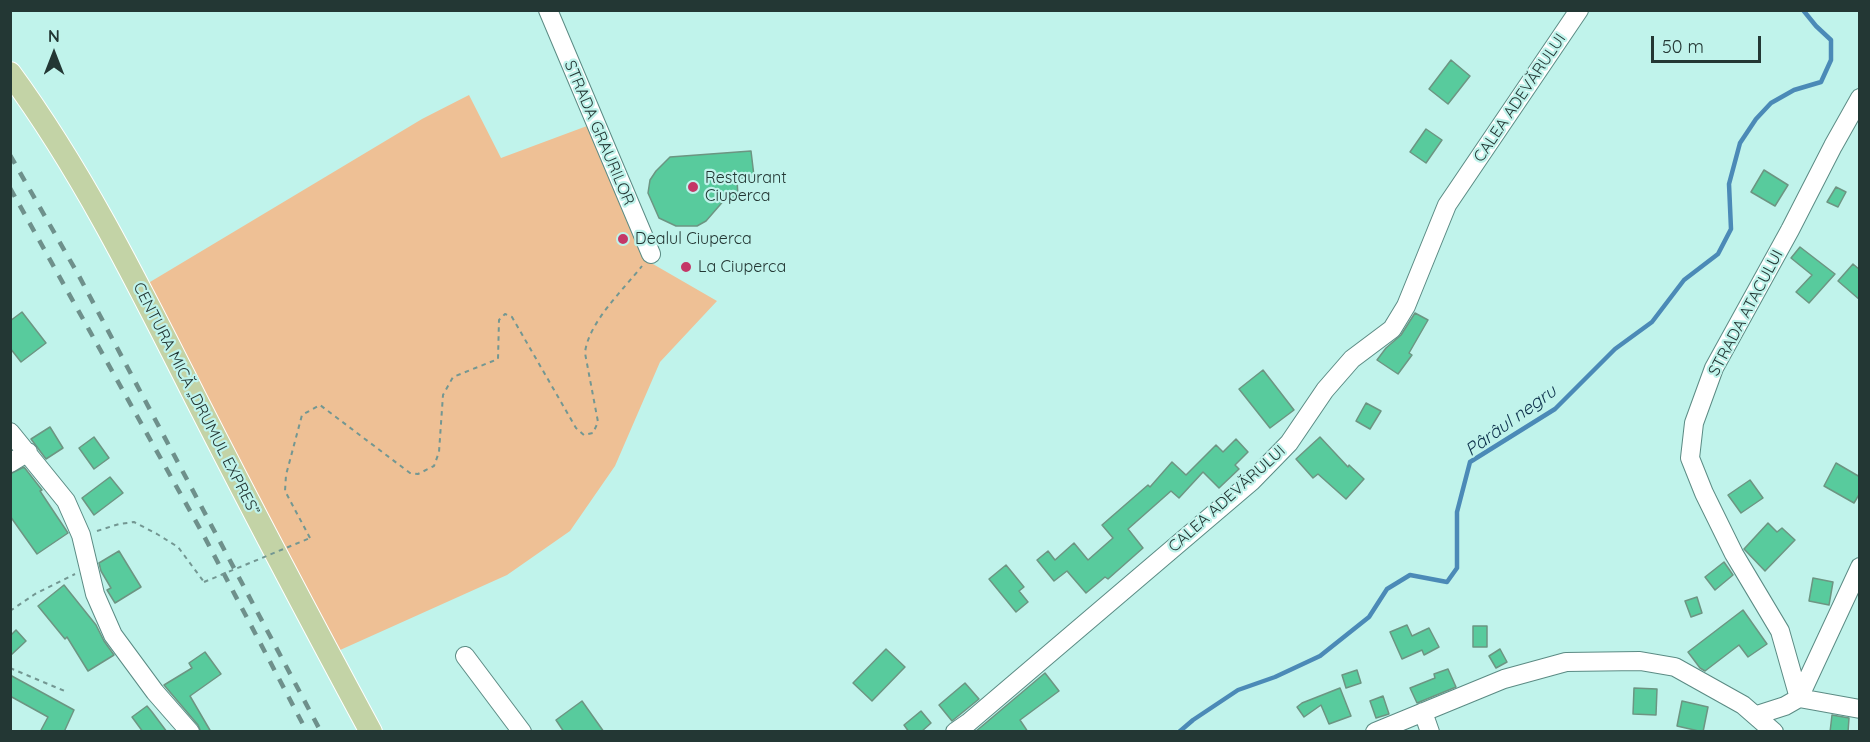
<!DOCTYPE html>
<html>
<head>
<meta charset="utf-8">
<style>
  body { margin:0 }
  #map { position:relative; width:1870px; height:742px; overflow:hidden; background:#c0f3eb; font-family:Quicksand,sans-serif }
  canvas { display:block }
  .frame { position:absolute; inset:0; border:12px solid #233734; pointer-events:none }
  .north { position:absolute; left:24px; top:24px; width:60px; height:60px; -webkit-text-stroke:4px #c0f3eb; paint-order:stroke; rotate:0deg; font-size:16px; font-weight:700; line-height:24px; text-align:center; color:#233734 }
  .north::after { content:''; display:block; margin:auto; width:21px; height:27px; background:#233734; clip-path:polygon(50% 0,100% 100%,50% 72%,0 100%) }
  .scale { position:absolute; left:1651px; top:36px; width:110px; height:27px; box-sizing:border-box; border:3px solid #233734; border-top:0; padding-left:8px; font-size:18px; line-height:21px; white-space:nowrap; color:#233734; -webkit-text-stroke:4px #c0f3eb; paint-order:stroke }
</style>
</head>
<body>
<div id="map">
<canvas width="1870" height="742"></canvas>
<div class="frame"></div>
<div class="north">N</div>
<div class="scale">50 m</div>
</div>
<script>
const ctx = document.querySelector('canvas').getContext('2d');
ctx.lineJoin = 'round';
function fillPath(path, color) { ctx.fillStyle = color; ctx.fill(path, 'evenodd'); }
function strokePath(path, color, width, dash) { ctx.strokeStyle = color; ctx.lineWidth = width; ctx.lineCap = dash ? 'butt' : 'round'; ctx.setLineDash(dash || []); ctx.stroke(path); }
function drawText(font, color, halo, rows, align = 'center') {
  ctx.font = font + ' Quicksand,sans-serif'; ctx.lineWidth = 4.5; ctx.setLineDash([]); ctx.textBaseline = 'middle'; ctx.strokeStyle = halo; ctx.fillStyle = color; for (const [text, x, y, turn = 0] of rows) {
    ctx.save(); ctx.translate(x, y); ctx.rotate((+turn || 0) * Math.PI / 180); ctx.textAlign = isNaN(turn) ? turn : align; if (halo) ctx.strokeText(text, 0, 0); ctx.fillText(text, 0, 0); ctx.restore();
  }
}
fillPath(new Path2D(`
  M469,95L501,158L595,123L646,260L717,301L660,362L615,466L570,531L507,575L329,655L140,288L422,119Z`), '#eec095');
strokePath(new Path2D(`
  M1179,732L1193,720L1238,690L1275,677L1320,656L1369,617L1387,589L1410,575L1447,582L1457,568V512L1470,462L1555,409L1615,349L1652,322L1684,280L1718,254L1731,229L1729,184L1740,143L1756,119L1771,103L1794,90L1821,82L1831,60V40L1816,26L1803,10`), '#4b8ab7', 4.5);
const building = new Path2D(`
  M1451,60L1470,76L1448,104L1429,89Z
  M1426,129L1442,140L1426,163L1410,152Z
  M751,151L754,176L737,179L738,197L726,198L706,221L697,226H676L659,218L648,193L650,180L656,171L670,157Z
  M1764,170L1788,185L1775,206L1751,192Z
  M1836,187L1846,192L1838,207L1827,202Z
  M1800,247L1835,274L1809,303L1796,292L1812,275L1791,258Z
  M1853,264L1860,270V300L1838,281Z
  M22,312L46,343L21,362L10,348V321Z
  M1415,313L1428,320L1409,353L1412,355L1398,374L1377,360L1386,348L1401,335Z
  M1263,370L1294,410L1270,428L1239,389Z
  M1366,403L1381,411L1370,429L1356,421Z
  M50,427L63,448L46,459L31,439Z
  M94,437L109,458L94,469L79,448Z
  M1320,437L1348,467L1349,465L1364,479L1346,499L1318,474L1313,478L1296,459Z
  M1236,439L1248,452L1235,465L1239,469L1219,488L1203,472L1179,498L1171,491L1128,529L1143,548L1108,579L1105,577L1086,593L1067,571L1054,581L1037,560L1048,551L1055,560L1074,543L1088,560L1113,538L1102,525L1148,485L1150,487L1172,462L1186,475L1216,445L1223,452Z
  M1836,463L1860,477V493L1854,503L1824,486Z
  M24,467L42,490L40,491L68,533L37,554L10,516V474Z
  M110,477L123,493L94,515L82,498Z
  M1750,480L1763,498L1741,513L1728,495Z
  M1768,523L1777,532L1782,528L1795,540L1765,571L1744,549Z
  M119,551L141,587L115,603L107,590L111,588L101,571L99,563Z
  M1724,562L1733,575L1715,590L1705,577Z
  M1006,565L1024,587L1019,591L1028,602L1016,612L989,579Z
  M1813,578L1833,582L1829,605L1809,601Z
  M64,585L96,625L104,641L114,655L88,671L67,637L65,639L38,606Z
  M1697,597L1702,613L1691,617L1685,601Z
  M1743,610L1767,644L1748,657L1739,645L1705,671L1700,668L1688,652Z
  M1407,625L1412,636L1429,628L1439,647L1424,655L1422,650L1402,659L1390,632Z
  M1473,626H1487V647H1473Z
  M16,630L26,641L10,656V636Z
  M886,649L905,667L872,701L853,683Z
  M1500,649L1507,662L1496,668L1489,656Z
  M205,652L221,674L190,696L211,732H201L198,725L164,685L192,668L189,663Z
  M1448,669L1456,687L1417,703L1410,688L1435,678L1434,674Z
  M1357,670L1361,683L1346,688L1342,675Z
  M1045,673L1059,691L1020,720L1028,732H975Z
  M10,675L74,710L64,732H40L48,717L10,696Z
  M965,683L979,699L952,721L939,705Z
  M1340,688L1351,716L1329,724L1321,705L1304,717L1297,707L1302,703Z
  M1634,688L1657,689L1656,715L1633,714Z
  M1383,696L1389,714L1376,718L1370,701Z
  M582,701L604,732H564L556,720Z
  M1682,701L1708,707L1703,732L1677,726Z
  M147,706L152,712L167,732H143L132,717Z
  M921,711L931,723L921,732H909L904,725Z
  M1832,715L1849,718L1848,732H1830Z`);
fillPath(building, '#58cb9d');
strokePath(building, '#6c9582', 1.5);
const minor = new Path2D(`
  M548,10L651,254
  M1860,98L1833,146L1790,230L1714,368L1694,423L1690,458L1704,493L1734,554L1780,631L1799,698L1860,709
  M10,432L66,501L81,535L95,594L113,635L155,692L190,732
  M10,463L28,452
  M465,656L522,732
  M1423,712L1430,732
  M1757,715L1785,706L1799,698L1860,567
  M955,732L968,723L1251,482L1289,443L1325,390L1352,359L1392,329L1406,306L1447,205L1579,10
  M1375,732L1504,679L1566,662L1640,661L1675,667L1743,705L1774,732`);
const major = new Path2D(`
  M10,73C84,174 139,286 195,397C252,509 311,621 371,732`);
strokePath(minor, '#5b8b84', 20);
strokePath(major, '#fff', 24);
strokePath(new Path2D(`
  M97,531L119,524L134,522L157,534L178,547L204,582
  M310,538L285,491L286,475L302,415L320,405L410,473L418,474L434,466L439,452L443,395L453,377L498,359L499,320L505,314L512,317L576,428L584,435L593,433L598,422L585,353C588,323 623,290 642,266
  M10,611L35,594L75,574
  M10,668L67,692`), '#739792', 2, [4.5, 4.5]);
strokePath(minor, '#fff', 18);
strokePath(major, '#c3d3a6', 22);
strokePath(new Path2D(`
  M10,155L79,276L321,732
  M10,188L204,536L307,732`), '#6e908b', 4.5, [10, 10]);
strokePath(new Path2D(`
  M204,582L310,538`), '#739792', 2, [4.5, 4.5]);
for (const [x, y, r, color] of [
  [693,187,6,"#c43767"],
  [623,239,6,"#c43767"],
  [686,267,6,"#c43767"]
]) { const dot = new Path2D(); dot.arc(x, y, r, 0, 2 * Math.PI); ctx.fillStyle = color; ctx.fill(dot); strokePath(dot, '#c0f3eb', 2); }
drawText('16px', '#233734', '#c0f3eb', [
  ["CALEA ADEVĂRULUI",1520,98,-56],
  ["STRADA GRAURILOR",599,133,67],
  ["STRADA ATACULUI",1746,313,-62],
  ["CENTURA MICĂ „DRUMUL EXPRES”",196,399,63],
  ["CALEA ADEVĂRULUI",1227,499,-42]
]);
drawText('16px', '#233734', '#c0f3eb', [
  ["Restaurant",705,178],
  ["Ciuperca",705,196],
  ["Dealul Ciuperca",635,239],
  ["La Ciuperca",698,267]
], 'left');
drawText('italic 18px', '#0d314b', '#c0f3eb', [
  ["Pârâul negru",1511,421,-36]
]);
</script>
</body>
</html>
